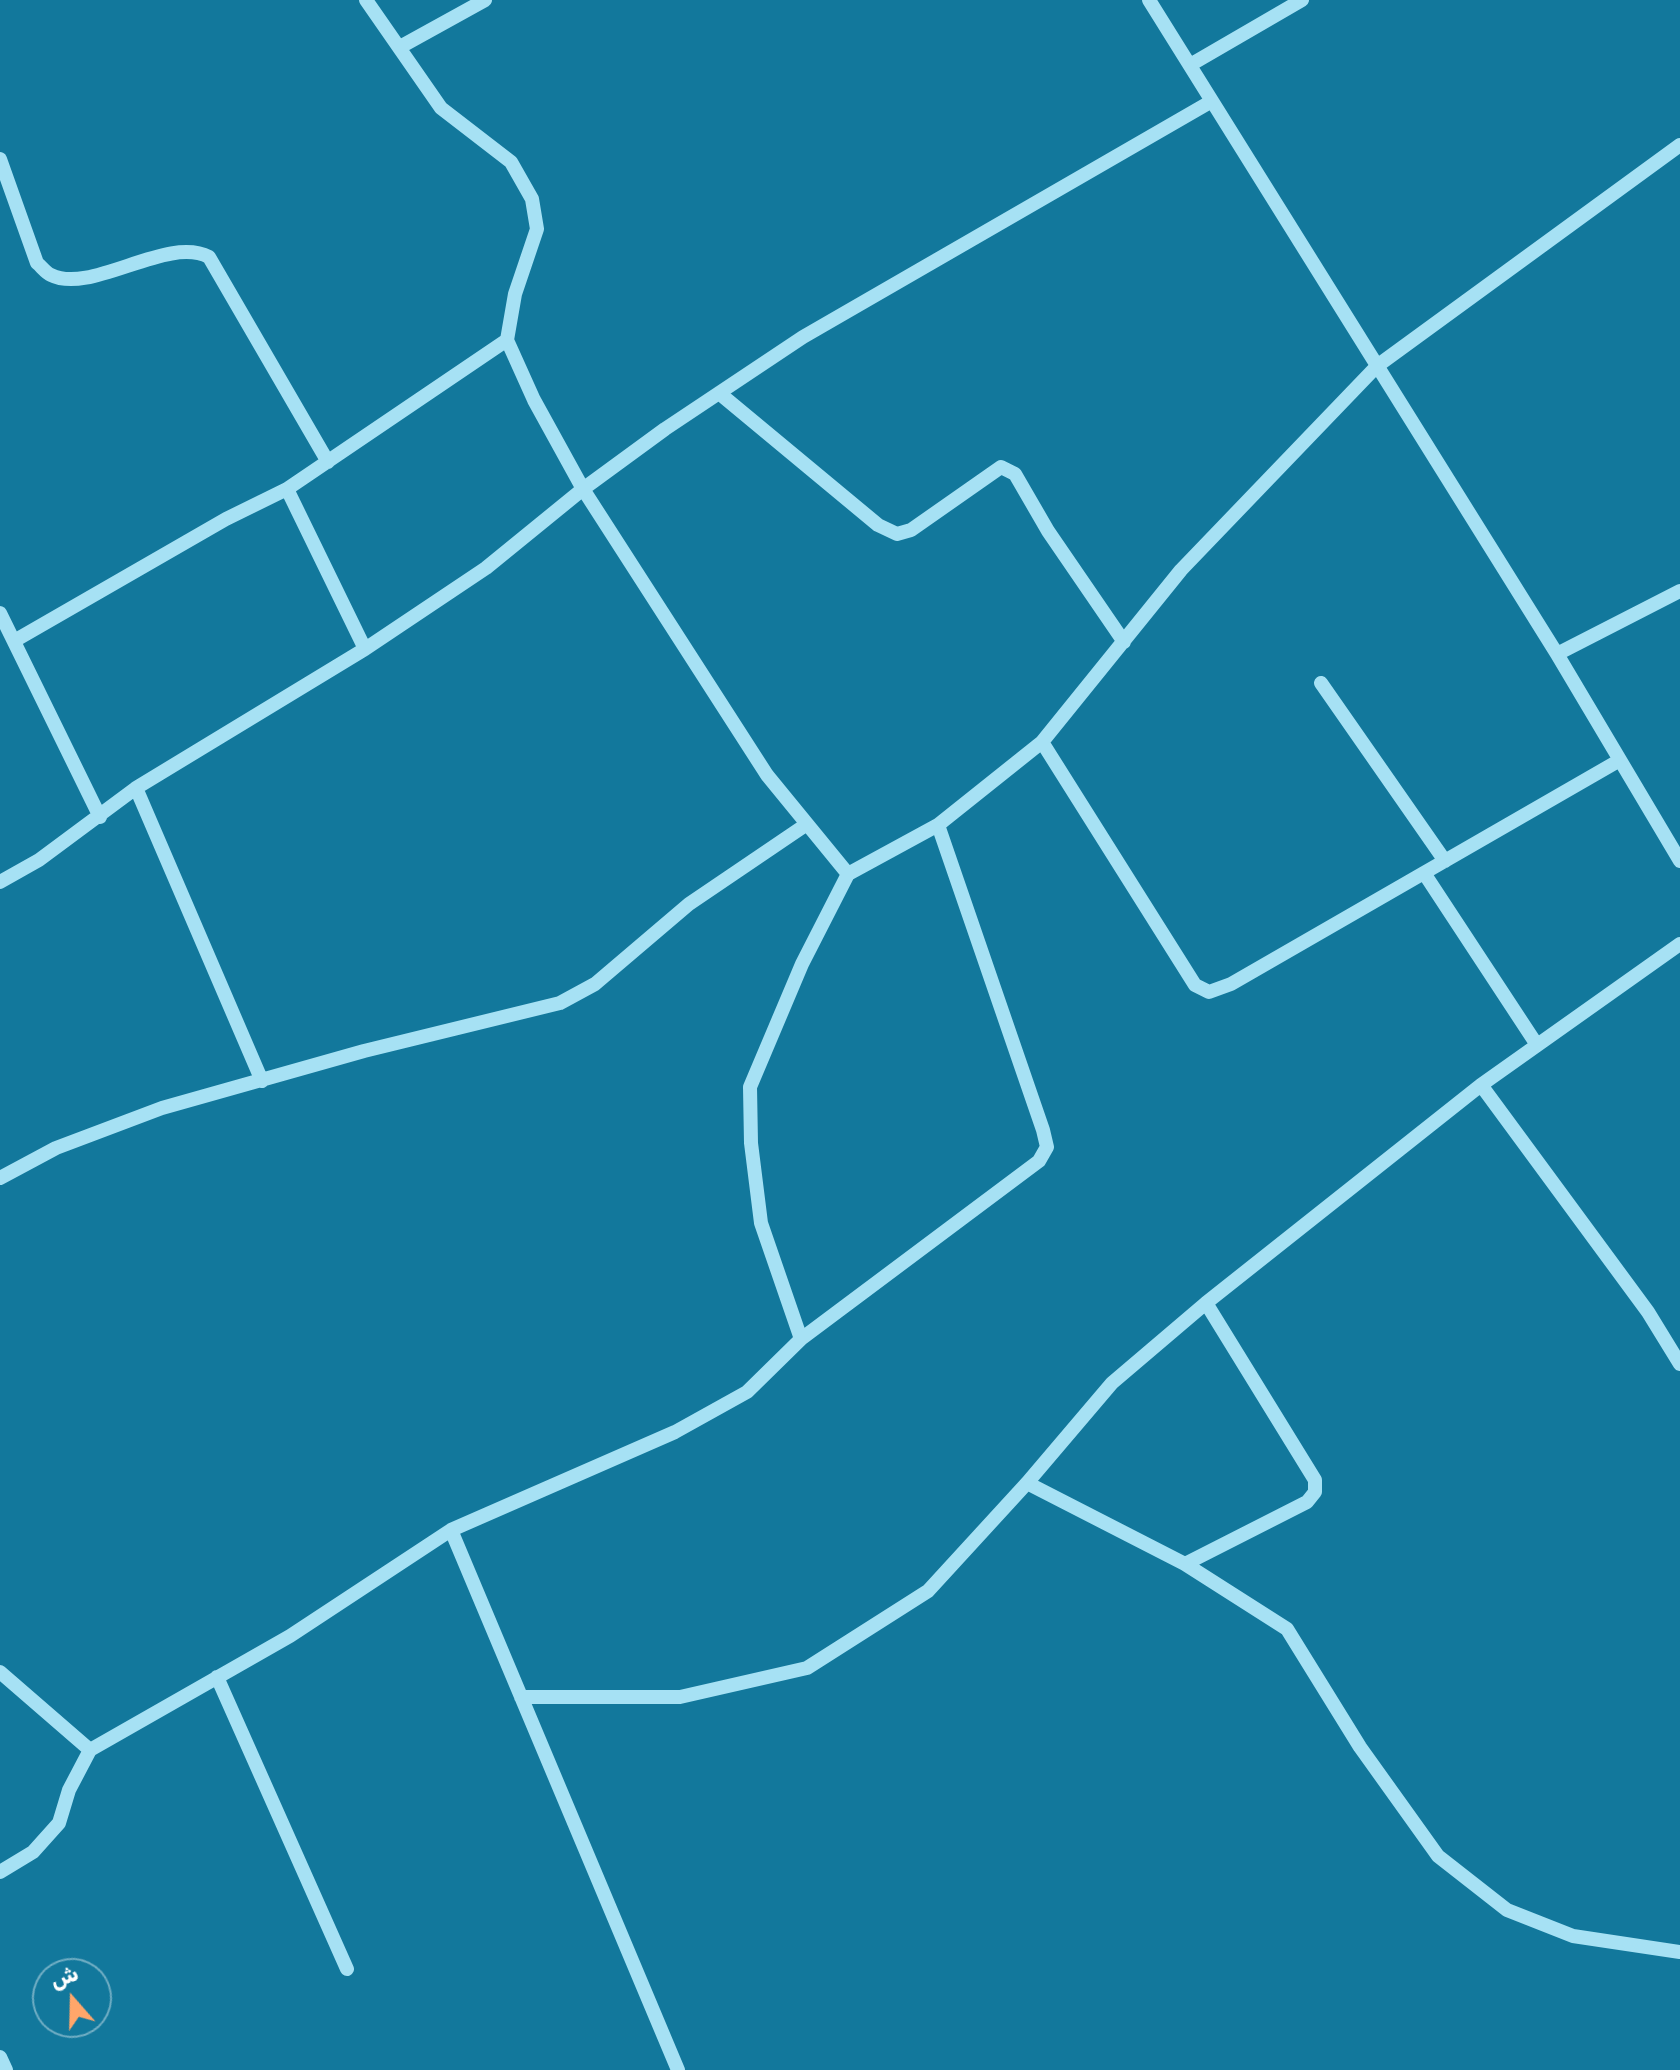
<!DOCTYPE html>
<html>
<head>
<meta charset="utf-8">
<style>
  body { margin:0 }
  #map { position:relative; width:1680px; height:2070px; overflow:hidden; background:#12789c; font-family:Rubik,Cairo,sans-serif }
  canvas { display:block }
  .north { position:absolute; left:32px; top:1958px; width:80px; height:80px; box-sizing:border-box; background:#12789c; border:2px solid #71aec4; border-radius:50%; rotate:340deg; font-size:22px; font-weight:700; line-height:32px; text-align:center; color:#fff }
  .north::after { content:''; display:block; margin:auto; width:28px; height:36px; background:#ffa66a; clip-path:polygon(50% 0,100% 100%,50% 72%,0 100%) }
</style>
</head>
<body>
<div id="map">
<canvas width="1680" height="2070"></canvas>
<div class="north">ش</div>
</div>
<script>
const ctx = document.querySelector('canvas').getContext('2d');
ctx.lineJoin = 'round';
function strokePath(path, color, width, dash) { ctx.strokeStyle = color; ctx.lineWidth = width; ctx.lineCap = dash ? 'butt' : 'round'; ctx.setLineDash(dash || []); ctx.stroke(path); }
strokePath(new Path2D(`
  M366,0L441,108L511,162L532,199L537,229L515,294L507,340L534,400L583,489L767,775L848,874
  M1149,0L1557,654L1680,861
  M400,47L485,0
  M1190,65L1302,0
  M0,159L37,263C41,266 46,273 51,275C91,295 167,235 209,257L328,462
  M719,393L878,525L897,534L911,530L1001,467L1015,474L1048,531L1124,642
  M287,489L365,649
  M0,613L100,817
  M14,641L226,519L287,489L507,340
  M1557,654L1680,591
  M1321,683L1445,861
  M1042,742L1195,985L1209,992L1231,984L1620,760
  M136,788L262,1081
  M1424,873L1537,1045
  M0,882L39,860L136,788L365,649L486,568L583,489L665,429L803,337L1212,101
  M1481,1085L1648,1312L1680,1364
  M0,1178L56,1148L162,1108L364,1051L560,1003L595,984L689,904L807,824
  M801,1339L761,1223L751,1143L750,1087L802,964L848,874L938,825L1042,742L1181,570L1377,366L1680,145
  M1027,1483L1185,1564L1287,1629L1360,1747L1438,1856L1507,1910L1573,1936L1680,1952
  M451,1530L678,2070
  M1185,1564L1307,1502L1315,1492V1480L1206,1303
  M0,1672L90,1750
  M217,1677L347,1969
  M521,1697H680L807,1668L928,1591L1027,1483L1112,1383L1206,1303L1481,1085L1680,944
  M0,1872L33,1852L59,1823L69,1790L90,1750L290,1636L451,1530L675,1432L747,1392L801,1339L1039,1161L1047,1147L1043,1130L938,825
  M0,2057L6,2070`), '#a6e1f4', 14);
</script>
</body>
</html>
